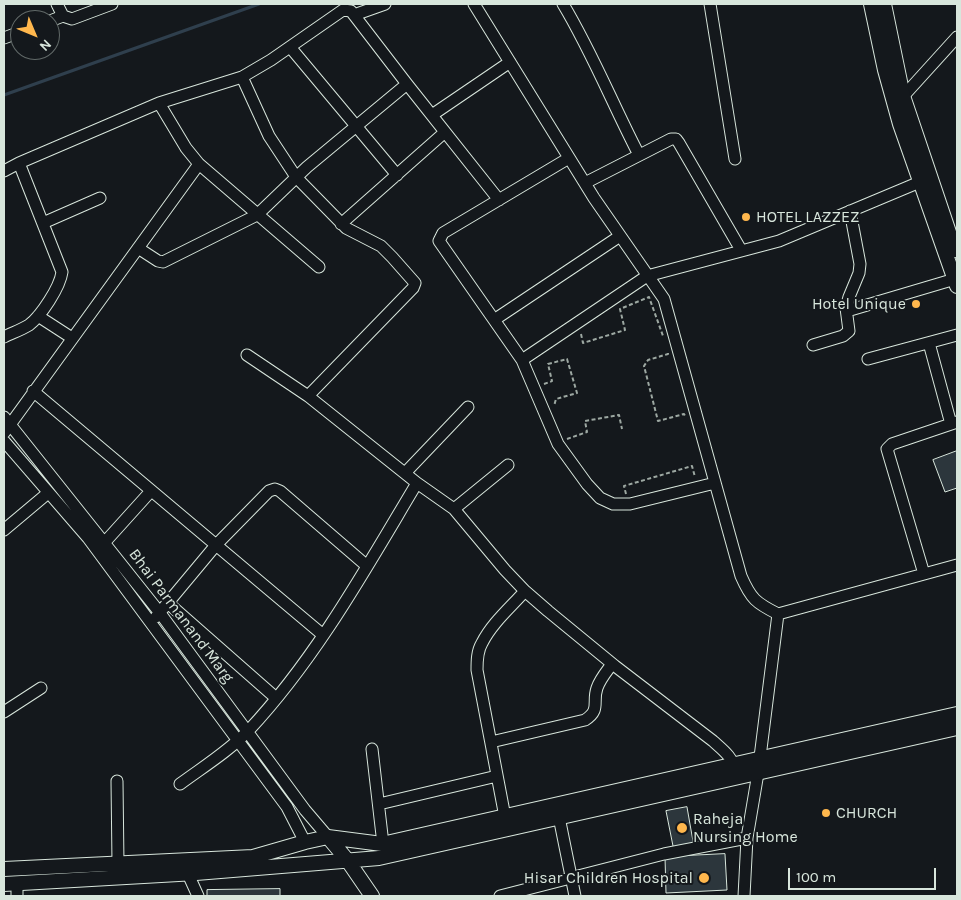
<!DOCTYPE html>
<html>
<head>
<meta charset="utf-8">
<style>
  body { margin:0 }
  #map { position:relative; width:961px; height:900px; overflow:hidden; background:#14181c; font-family:Karla,sans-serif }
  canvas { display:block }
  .frame { position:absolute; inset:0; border:5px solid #d8e6dc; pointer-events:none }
  .north { position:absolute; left:10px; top:10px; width:50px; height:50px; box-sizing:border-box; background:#14181c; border:1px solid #626a69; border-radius:50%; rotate:135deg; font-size:14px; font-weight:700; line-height:20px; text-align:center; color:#d8e6dc }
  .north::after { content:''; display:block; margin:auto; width:18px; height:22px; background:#ffb74d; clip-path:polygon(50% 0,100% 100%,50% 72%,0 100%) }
  .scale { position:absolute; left:788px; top:868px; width:148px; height:22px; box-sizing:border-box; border:2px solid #d8e6dc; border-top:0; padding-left:6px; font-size:15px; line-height:18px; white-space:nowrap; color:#d8e6dc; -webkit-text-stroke:4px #14181c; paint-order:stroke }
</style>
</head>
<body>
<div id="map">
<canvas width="961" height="900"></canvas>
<div class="frame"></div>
<div class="north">N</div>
<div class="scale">100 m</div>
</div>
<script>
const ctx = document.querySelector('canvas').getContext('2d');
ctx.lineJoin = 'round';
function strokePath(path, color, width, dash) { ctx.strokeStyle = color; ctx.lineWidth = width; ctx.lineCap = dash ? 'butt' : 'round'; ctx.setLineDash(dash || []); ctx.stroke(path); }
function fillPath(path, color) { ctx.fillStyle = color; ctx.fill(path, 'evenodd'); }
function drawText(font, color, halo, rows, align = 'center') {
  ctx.font = font + ' Karla,sans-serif'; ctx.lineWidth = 4; ctx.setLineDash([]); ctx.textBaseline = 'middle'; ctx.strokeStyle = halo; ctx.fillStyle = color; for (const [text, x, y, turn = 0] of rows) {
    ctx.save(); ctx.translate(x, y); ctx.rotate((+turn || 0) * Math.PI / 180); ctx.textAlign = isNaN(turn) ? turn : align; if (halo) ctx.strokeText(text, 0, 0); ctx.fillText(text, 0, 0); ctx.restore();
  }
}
strokePath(new Path2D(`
  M4,95L259,4`), '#2f3f4d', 3);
const building = new Path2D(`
  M957,451V488L945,492L933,460Z
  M687,807L694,847L674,851L666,811Z
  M725,854L727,890L666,893L665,857Z
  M280,889V896H207V890Z`);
fillPath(building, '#2c363c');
strokePath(building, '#d8e6dc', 1);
const minor = new Path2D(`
  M57,4L63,16
  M474,4L594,198L664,299L741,576C751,599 756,603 778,614L957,565
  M563,4C592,52 613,105 639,155
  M710,4L735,159
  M354,15L407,84L499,200
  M50,21L63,16L72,19L112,4
  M4,38L20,32
  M290,47L397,175
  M242,77L269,136L296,177L346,228L381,246L392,257L415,283L413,288L308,396
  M899,101L957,37
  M159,103L186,148L199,164L319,267
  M432,115L510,62
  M569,158L443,233L439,241L522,360L558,444L587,484L600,498L613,504H630L715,483
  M19,163L159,103L242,77L271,60L343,10L351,11L354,15L385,4
  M4,171L19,163L62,272C60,287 41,316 29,325C21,330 12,333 4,337
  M585,183L671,139H676L679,143L741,250
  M43,223L100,198
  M341,224L445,132
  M138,248L158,261L163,262L257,215L307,167L407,84
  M847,311L955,279
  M38,316L72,338
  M494,320L620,236
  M929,343L951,424
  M813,345L843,336L849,331L846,308L849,297L859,273L860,264L850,211
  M247,355L308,396L417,483
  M868,359L957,335
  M522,360L647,276L779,241L927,179
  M33,391L323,635
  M4,417L160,613L305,810L328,837
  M4,433L199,164
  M4,441L88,538L287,807L305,842
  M405,473L468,407
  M454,509L508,465
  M4,530L48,493
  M105,542L151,491
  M924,574L887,449L892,444L957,422
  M168,603L276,698
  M156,617L216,545L269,491L275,489L280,491L367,566
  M4,712L41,688
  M491,742L585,720C601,710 592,702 597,688C600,679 607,671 612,664
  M372,749L383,844
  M117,781L118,864
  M180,784C203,767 229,751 249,730C317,657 366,568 417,483L454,509L505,570L525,591L548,611L615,666L713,741C723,750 733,757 735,771
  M379,804L497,776
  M505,817L477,670C477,661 477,651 482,643C492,623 511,607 525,591
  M559,817L575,896
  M188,874L198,896
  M17,883V896
  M500,896L664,854L747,838
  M744,896L747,838L758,773L778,614`);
const major = new Path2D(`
  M871,4L885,70L900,124L957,286
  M884,4L903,96L955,250
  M328,837L348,861L372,896
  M4,869L253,857L305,842L328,837L382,844L957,714
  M4,884L196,873L379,858L957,728`);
strokePath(minor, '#d8e6dc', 13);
strokePath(major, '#d8e6dc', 16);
strokePath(new Path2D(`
  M581,334L583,343L625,330L620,309L649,297L663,336
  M668,353V354L648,360L644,366L658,421L684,414L685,416
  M544,384L552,381L548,364L567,359L577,393L556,399L554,406
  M567,439L587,432L585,421L619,415L622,429
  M626,494L624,486L692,466L695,477`), '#9da8a2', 2, [4, 2.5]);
strokePath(minor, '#14181c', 11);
strokePath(major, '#14181c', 14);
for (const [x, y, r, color] of [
  [746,217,5,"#ffb74d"],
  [916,304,5,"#ffb74d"],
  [826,813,5,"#ffb74d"],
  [682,828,6,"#ffb74d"],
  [704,878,6,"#ffb74d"]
]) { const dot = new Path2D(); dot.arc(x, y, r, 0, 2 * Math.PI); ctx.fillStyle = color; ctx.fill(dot); strokePath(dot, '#14181c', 2); }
drawText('16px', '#d8e6dc', '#14181c', [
  ["HOTEL LAZZEZ",756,217],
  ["Hotel Unique",906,304,"right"],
  ["CHURCH",836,813],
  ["Raheja",693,819],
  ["Nursing Home",693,837],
  ["Hisar Children Hospital",693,878,"right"]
], 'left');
drawText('16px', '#d8e6dc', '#14181c', [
  ["Bhai Parmanand Marg",181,616,53]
]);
</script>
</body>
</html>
